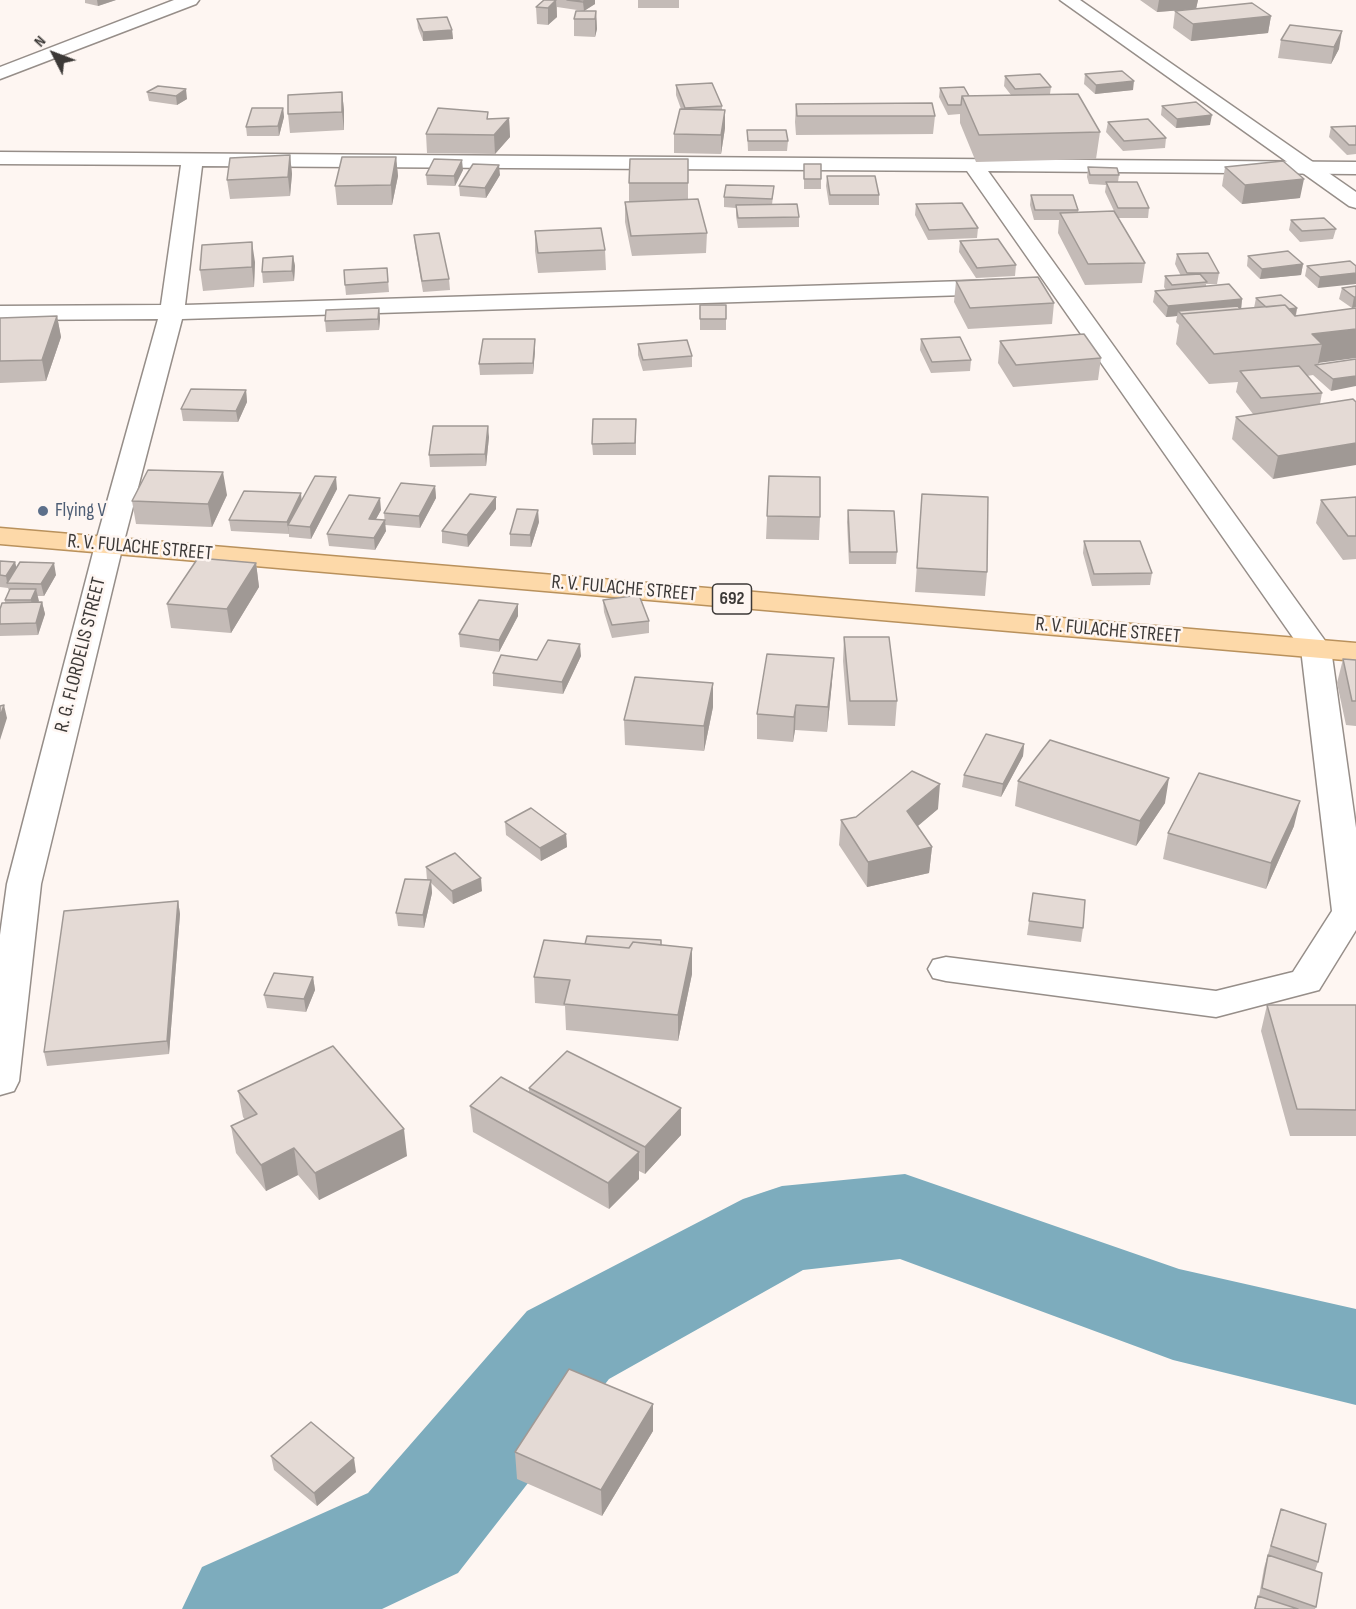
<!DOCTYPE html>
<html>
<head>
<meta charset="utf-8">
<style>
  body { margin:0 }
  #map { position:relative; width:1356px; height:1609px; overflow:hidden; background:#fef6f2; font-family:"Sofia Sans Condensed",sans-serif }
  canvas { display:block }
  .north { position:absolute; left:24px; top:24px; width:60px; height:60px; -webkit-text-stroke:4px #fef6f2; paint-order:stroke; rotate:312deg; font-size:16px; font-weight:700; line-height:24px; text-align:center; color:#3c3937 }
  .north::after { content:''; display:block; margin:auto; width:21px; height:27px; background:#3c3937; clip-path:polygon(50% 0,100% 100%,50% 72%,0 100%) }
</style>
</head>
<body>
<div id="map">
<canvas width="1356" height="1609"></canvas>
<div class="north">N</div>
</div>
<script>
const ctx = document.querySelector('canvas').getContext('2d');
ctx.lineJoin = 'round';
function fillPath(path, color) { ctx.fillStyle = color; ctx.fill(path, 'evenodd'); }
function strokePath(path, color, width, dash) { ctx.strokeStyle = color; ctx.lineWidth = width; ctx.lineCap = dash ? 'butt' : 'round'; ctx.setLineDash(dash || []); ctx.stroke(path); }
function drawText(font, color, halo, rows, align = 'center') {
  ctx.font = font + ' "Sofia Sans Condensed",sans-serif'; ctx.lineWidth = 5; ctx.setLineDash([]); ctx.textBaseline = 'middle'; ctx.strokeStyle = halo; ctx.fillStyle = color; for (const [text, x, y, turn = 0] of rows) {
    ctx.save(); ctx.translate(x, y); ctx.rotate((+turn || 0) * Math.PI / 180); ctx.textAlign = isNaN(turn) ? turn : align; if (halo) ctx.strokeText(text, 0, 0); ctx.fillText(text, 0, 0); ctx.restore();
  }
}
fillPath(new Path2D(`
  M905,1174L1179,1269L1356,1309V1405L1173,1360L900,1259L803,1270L609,1379L458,1573L382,1609H182L202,1567L368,1493L527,1311L743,1199L782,1186Z`), '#7dacbd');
const street = new Path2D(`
  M174,0H199L196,4L0,79V67Z
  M0,152L1356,162V174L988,171L1331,649L1356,828V930L1319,990L1216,1017L946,981L933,978L928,969L933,960L946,957L1216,991L1293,972L1332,911L1301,649L967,171L202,166L185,305L999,280L1007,282L1010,287L1007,292L999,294L182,319L123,545L41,884L19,1081L14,1091L0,1095V935L7,884L95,545L158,319L0,320V306L161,305L181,165L0,164Z`);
const secondary = new Path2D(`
  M1060,0H1080L1356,192V208L1349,206Z`);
const primary = new Path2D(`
  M0,528L1356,643V661L0,544Z`);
strokePath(street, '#968e89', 3);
strokePath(secondary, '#968e89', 3);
strokePath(primary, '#b9915c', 3);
fillPath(street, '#fff');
fillPath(secondary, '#fff');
fillPath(primary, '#fdd9a9');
fillPath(new Path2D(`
  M85,0H116L98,6L85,3Z
  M544,0H595V4L584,11L557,7V17L548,25L537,24L536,7Z
  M638,0H679V8H638Z
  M1140,0H1198L1196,9L1157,12Z
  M596,11L597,29L595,37L574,36V19Z
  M1175,11L1271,16L1268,33L1191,41L1173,28Z
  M417,19L452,30L453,39L423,41L418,28Z
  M1290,25L1339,49L1331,64L1278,58L1281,40Z
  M1085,74L1133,90L1095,94L1084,84Z
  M1005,76L1051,87L1050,94L1100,132L1096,159L976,162L960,123V114L948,115L939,97L940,88L969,96L1011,95L1004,86Z
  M676,85L722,106V110H725V128L721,154L674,153V134L681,109L676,95Z
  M158,86L187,99L177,105L149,101L147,92Z
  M342,92L344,110V130L290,133L288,114Z
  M796,104L935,116L933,134L796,135L795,122Z
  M1162,106L1210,125L1176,128L1161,115Z
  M283,108L284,117L279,136H247L246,127Z
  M488,112V119L509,118L510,137L495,154L427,153L426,134Z
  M1108,122L1166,138L1165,148L1123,151L1106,132Z
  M1356,126V154L1347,155L1329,137L1331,127Z
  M747,130L788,141L787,151H748Z
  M290,155L292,174L290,196L230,199L227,180Z
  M396,157L398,176L392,205H337L335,186Z
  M688,159V200L707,233L706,253L632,256L625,222V202H629V183Z
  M804,164L821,179V189H804Z
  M1088,167L1119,175L1118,182L1149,208L1148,218H1118L1145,263L1142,283L1085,285L1058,233L1059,220H1034L1030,205L1031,195L1078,210V212L1114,211L1105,192L1106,185L1089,184L1087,177Z
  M1225,167L1300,198L1242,204L1222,186Z
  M463,170L455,186L427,185L426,175Z
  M500,175L486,198L460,196L459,186Z
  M827,176L879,195V205H829L826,186Z
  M774,186L772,205L799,217V227L738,228L736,216V208L724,207V197Z
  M916,204L978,228L977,238L928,240L915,215Z
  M1291,220L1336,229L1333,239L1300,242L1289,230Z
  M535,231L605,250L606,270L538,273L535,251Z
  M414,235L449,279L450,290L423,292L415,246Z
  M960,241L1016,265L1015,276L976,278L959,252Z
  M1177,254L1219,273L1217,284H1206V286L1242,299L1241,309L1254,308L1256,298L1297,308L1296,316L1356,308L1318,365L1356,359L1331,391L1313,375L1307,376L1322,393L1320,404L1273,479L1232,439L1236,417L1253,414L1236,392L1238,382L1209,384L1176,344L1179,325L1176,322L1177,316L1166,317L1153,302L1155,291L1166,290L1164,287L1165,276H1181L1175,264Z
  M293,256L295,266L294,281L263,283L262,272Z
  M1248,256L1303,264L1301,275L1260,279L1247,266Z
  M1350,261L1318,288L1305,276L1307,266Z
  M255,262L254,287L203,291L200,270Z
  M387,268L389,292L346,295L345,285Z
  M956,281L1054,303L1052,324L968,329L954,302Z
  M1356,286V307L1352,308L1339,299L1342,288Z
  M700,305H726V330H700Z
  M379,308L380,319L379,330L326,332L325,321Z
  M57,316L61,337L46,381L0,383V318Z
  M535,339V350L533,374L480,375L479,364Z
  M921,339L971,360L970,371L931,373L920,350Z
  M1000,341L1101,358L1098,380L1013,387L998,363Z
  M638,344L692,356V367L643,371L638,355Z
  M246,390L247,402L238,422L183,421L181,409Z
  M636,419V455H593L592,444Z
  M489,437L486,466L430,467L429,455Z
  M769,476L820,517L819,540L766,539Z
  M435,486L436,498L420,528L385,525L384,513Z
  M337,489L311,539L289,537V534L231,531L229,520L301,500Z
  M922,494L987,572L985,596L915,592Z
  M227,495L212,527L136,524L132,501Z
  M1356,497V559L1343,560L1316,523L1321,500Z
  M496,509L468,547L442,543V531Z
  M381,510L376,519L386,531L375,550L329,546L327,534Z
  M848,510L897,552L896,564H849L847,522Z
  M539,522L531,547L510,546V534Z
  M1084,541L1152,573L1150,585L1092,586L1083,553Z
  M0,561L15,562L16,568L56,575L44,596H37L38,602H42L45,614L38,635L0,636V609L5,603V600L9,591L8,588L0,587Z
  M256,563L259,587L231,633L171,628L167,604Z
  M603,600L649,621V633L612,638L604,612Z
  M518,604V616L499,652L460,647L459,634Z
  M844,637L897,701L895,726L848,725L843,661Z
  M581,656L563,694L493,686V673Z
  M1343,659L1356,660V726L1346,725L1337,683Z
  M832,682L827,732L795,730L793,742L757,739V714Z
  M713,707L704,751L625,745L624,720Z
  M1024,744L1023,756L1001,797L962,787L964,775Z
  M1018,781L1165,803L1136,846L1015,806Z
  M938,809L917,826L932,847L929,873L867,887L839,845L841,820L856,817Z
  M505,822L566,834L567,847L541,861L506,835Z
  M1294,826L1266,889L1163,859L1168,833Z
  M426,867L482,891L453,904L431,883L432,893L424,928L398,926L396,913L427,880Z
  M1033,893L1083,928L1081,942L1027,935Z
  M178,901L180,914L169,1054L47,1066L44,1052Z
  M585,944L661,945L692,948V974L678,1041L566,1030L565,1006L535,1003L534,977Z
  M313,977L315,990L306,1012L267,1008L264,995Z
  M1267,1005H1356V1136H1290L1261,1031Z
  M529,1088L681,1135L645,1174L639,1171V1179L609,1209L473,1132L470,1106L529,1093Z
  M238,1091L407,1156L319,1200L298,1175L266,1191L236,1153L231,1126L245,1120L243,1117Z
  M653,1431L602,1516L517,1479L515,1452Z
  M271,1456L356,1472L317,1506L274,1470Z
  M1281,1509L1318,1562L1315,1571L1316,1607L1315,1609H1254L1258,1596H1259L1264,1568Z`), '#c4bbb7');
fillPath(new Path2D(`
  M97,0H116L98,6Z
  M556,0L557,17L548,25V8Z
  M587,0H595V4L584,11L583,2Z
  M1159,0H1198L1196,9L1157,12Z
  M596,11L597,29L595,37V19Z
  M1271,16L1268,33L1191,41L1193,24Z
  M452,30L453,39L423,41V32Z
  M1342,31L1339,49L1331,64L1334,47Z
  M1134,81L1133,90L1095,94L1096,85Z
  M186,89L187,99L177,105L176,96Z
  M342,92L344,110V130L342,112Z
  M283,108L284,117L279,136L278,126Z
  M725,110V128L721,154V135Z
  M1212,115L1210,125L1176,128L1177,119Z
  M509,118L510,137L495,154L494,135Z
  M290,155L292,174L290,196L288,177Z
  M396,157L398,176L392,205L391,185Z
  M462,160L463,170L455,186L454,176Z
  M499,165L500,175L486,198L485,188Z
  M1304,179L1300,198L1242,204L1245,185Z
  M252,242L255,262L254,287L252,267Z
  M293,256L295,266L294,281L292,271Z
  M1303,264L1301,275L1260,279L1262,269Z
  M1356,273V284L1318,288L1320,277Z
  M1354,297H1356V307L1352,308Z
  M1242,299L1241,310L1178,311L1177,316L1166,317L1168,306Z
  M379,308L380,319L379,330L378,319Z
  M1297,308L1295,318L1271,311Z
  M57,316L61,337L46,381L42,360Z
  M1356,329V358L1318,363L1322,344L1312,334Z
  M535,339V350L533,374V363Z
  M1356,376V386L1331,391L1333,379Z
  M246,390L247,402L238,422L236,411Z
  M488,426L489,437L486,466L485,454Z
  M1356,443V465L1273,479L1278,456Z
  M223,472L227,495L212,527L208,504Z
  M336,477L337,489L311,539L310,527Z
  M435,486L436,498L420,528L419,516Z
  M301,493L302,505L288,525L289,534L287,522Z
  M496,497V509L468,547L467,535Z
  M380,498L381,510L370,530L369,519Z
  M538,510L539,522L531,547L530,535Z
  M385,520L386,531L375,550L374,538Z
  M15,562L18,574L7,583L8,588L6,576Z
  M54,563L56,575L44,596L41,584Z
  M256,563L259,587L231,633L227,609Z
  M36,589L39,601L33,612L31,600Z
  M42,602L45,614L38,635L36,623Z
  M518,604V616L499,652V640Z
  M580,644L581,656L563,694L562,682Z
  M834,658L832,682L827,732L828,707Z
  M713,683V707L704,751V726Z
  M4,705L7,718L0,740V717Z
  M796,705L795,730L793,742L794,717Z
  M1024,744L1023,756L1001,797L1003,784Z
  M1169,778L1165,803L1136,846L1140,821Z
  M940,784L938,809L905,837L907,811Z
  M1300,801L1294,826L1266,889L1271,863Z
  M566,834L567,847L541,861L540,848Z
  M932,847L929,873L867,887L868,862Z
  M481,878L482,891L453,904L452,891Z
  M431,880L432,893L424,928L423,915Z
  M178,901L180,914L169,1054L167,1041Z
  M692,948V974L678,1041V1015Z
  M313,977L315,990L306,1012L304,999Z
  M681,1108V1135L645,1174V1147Z
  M404,1129L407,1156L319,1200L315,1173Z
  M294,1148L298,1175L266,1191L261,1165Z
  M639,1152V1179L609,1209L608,1183Z
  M653,1404V1431L602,1516L601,1490Z
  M354,1458L356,1472L317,1506L314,1493Z`), '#a09995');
const building = new Path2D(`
  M544,0H556L548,8L536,7Z
  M567,0H587L583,2Z
  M1252,3L1271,16L1193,24L1175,11Z
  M576,11H596L595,19H574Z
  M447,17L452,30L423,32L417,19Z
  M1290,25L1342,31L1334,47L1281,40Z
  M1122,71L1134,81L1096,85L1085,74Z
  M1040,74L1051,87L1015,89L1005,76Z
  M712,83L722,106L685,108L676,85Z
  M158,86L186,89L176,96L147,92Z
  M964,87L969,96H962L961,105H948L940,88Z
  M342,92V112L288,114V95Z
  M1078,94L1100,132L979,135L962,96Z
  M1196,102L1212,115L1177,119L1162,106Z
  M932,103L935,116H797L796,104Z
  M252,108H283L278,126L246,127Z
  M438,108L488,112L487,119L509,118L494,135L426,134Z
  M680,109L725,110L721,135L674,134Z
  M1148,119L1166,138L1124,141L1108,122Z
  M1356,126V145H1349L1331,127Z
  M747,130H786L788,141H748Z
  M290,155L288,177L227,180L230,158Z
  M342,157H396L391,185L335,186Z
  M434,159L462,160L454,176L426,175Z
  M630,159H688V183H629Z
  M1283,161L1304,179L1245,185L1225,167Z
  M473,164L499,165L485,188L459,186Z
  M804,164H821V179H804Z
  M1088,167L1117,168L1119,175H1090Z
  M827,176H875L879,195H830Z
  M1106,182H1137L1149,208H1118Z
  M726,185L774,186L772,199L724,197Z
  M1031,195H1073L1078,210H1035Z
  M698,199L707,233L631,236L625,202Z
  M962,203L978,228L929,230L916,204Z
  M797,204L799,217L738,218L736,205Z
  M1114,211L1145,263L1088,264L1060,213Z
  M1324,218L1336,229L1302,231L1291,220Z
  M601,228L605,250L538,253L535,231Z
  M439,233L449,279L422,281L414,235Z
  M998,239L1016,265L977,268L960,241Z
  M252,242V267L200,270L202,245Z
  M1288,251L1303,264L1262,269L1248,256Z
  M1208,253L1219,273H1187L1177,254Z
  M293,256L292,271L262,272L263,258Z
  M1350,261L1356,266V273L1320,277L1307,266Z
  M387,268L388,282L345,285L344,270Z
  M1200,274L1207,282L1172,285L1165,276Z
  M1038,277L1054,303L970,308L956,281Z
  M1229,284L1242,299L1168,306L1155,291Z
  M1356,286V297H1354L1342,288Z
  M1281,295L1297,308L1289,309L1285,305L1266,307L1256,298Z
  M700,305H726V319H700Z
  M1285,305L1295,316L1356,308V329L1312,334L1322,344L1214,354L1181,314Z
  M1238,306L1240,309L1181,314L1178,311Z
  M379,308L378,319L325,321L326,310Z
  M57,316L42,360L0,361V318Z
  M1084,334L1101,358L1016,365L1000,341Z
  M960,337L971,360L932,362L921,339Z
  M483,339H535L533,363L479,364Z
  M687,340L692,356L643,360L638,344Z
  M1356,359V376L1333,379L1315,365Z
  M1299,366L1322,393L1261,398L1240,371Z
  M191,389L246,390L236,411L181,409Z
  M1353,399L1356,402V443L1278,456L1236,417Z
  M593,419H636L635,443L592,444Z
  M433,426H488L485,454L429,455Z
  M148,470L223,472L208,504L132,501Z
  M315,476L336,477L310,527L288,525Z
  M769,476L820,477V517L767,516Z
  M401,483L435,486L419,516L384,513Z
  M244,491L301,493L287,522L229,520Z
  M470,494L496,497L467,535L442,531Z
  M922,494L988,497L987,572L917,568Z
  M349,495L380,498L369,519L385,520L374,538L327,534Z
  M1356,497V536H1348L1321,500Z
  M517,509L538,510L530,535L510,534Z
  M848,510L894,511L897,552H850Z
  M1084,541H1140L1152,573L1094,574Z
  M198,558L256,563L227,609L167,604Z
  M0,561L15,562L6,576L0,575Z
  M20,562L54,563L41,584L7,583Z
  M10,589H36L31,600H5Z
  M639,595L649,621L612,625L603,600Z
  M479,600L518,604L499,640L459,634Z
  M42,602L36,623L0,624V609L2,603Z
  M844,637H889L897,701H850Z
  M548,640L580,644L562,682L493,673L501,655L537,660Z
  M767,654L834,658L828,707L796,705L794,717L757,714Z
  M1343,659L1356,660V701H1352Z
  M635,677L713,683L704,726L624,720Z
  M4,705L0,717V706Z
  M986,734L1024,744L1003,784L964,775Z
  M1050,740L1169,778L1140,821L1018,781Z
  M912,771L940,784L907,811L932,847L868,862L841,820L856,817Z
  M1199,773L1300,801L1271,863L1168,833Z
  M531,808L566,834L540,848L505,822Z
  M455,853L481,878L452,891L426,867Z
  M405,879L431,880L423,915L396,913Z
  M1033,893L1085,900L1083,928L1029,921Z
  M178,901L167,1041L44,1052L64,911Z
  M587,936L661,940V945L633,942L629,948L585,944Z
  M544,940L629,948L633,942L692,948L678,1015L564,1004L570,980L534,977Z
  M274,973L313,977L304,999L264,995Z
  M1267,1005H1356V1110L1297,1109Z
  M333,1046L404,1129L315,1173L294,1148L261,1165L231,1126L257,1114L238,1091Z
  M567,1051L681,1108L645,1147L529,1088Z
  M501,1077L639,1152L608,1183L470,1106Z
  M569,1369L653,1404L601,1490L515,1452Z
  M311,1422L354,1458L314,1493L271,1456Z
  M1281,1509L1326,1524L1318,1562L1271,1546Z
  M1268,1555L1322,1573L1316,1607L1262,1588Z
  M1258,1596L1298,1609H1255Z`);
fillPath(building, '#e4dad5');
strokePath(building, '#a09995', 1.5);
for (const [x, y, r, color] of [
  [43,511,6,"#5c6f8a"]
]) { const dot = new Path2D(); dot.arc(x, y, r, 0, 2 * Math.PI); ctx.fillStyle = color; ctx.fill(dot); strokePath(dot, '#fef6f2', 2); }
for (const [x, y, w] of [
  [732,599,39]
]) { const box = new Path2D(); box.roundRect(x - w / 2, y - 15, w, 30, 4.5); ctx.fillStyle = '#fef6f2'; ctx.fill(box); strokePath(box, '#3c3937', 1.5); }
drawText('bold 18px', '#3c3937', null, [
  ["692",732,599]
]);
drawText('20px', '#4e5e75', '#fef6f2', [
  ["Flying V",55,511]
], 'left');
drawText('20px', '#3c3937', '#fef6f2', [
  ["R. V. FULACHE STREET",140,548,5],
  ["R. V. FULACHE STREET",624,589,5],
  ["R. V. FULACHE STREET",1108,631,5],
  ["R. G. FLORDELIS STREET",81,655,-76]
]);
</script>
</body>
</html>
